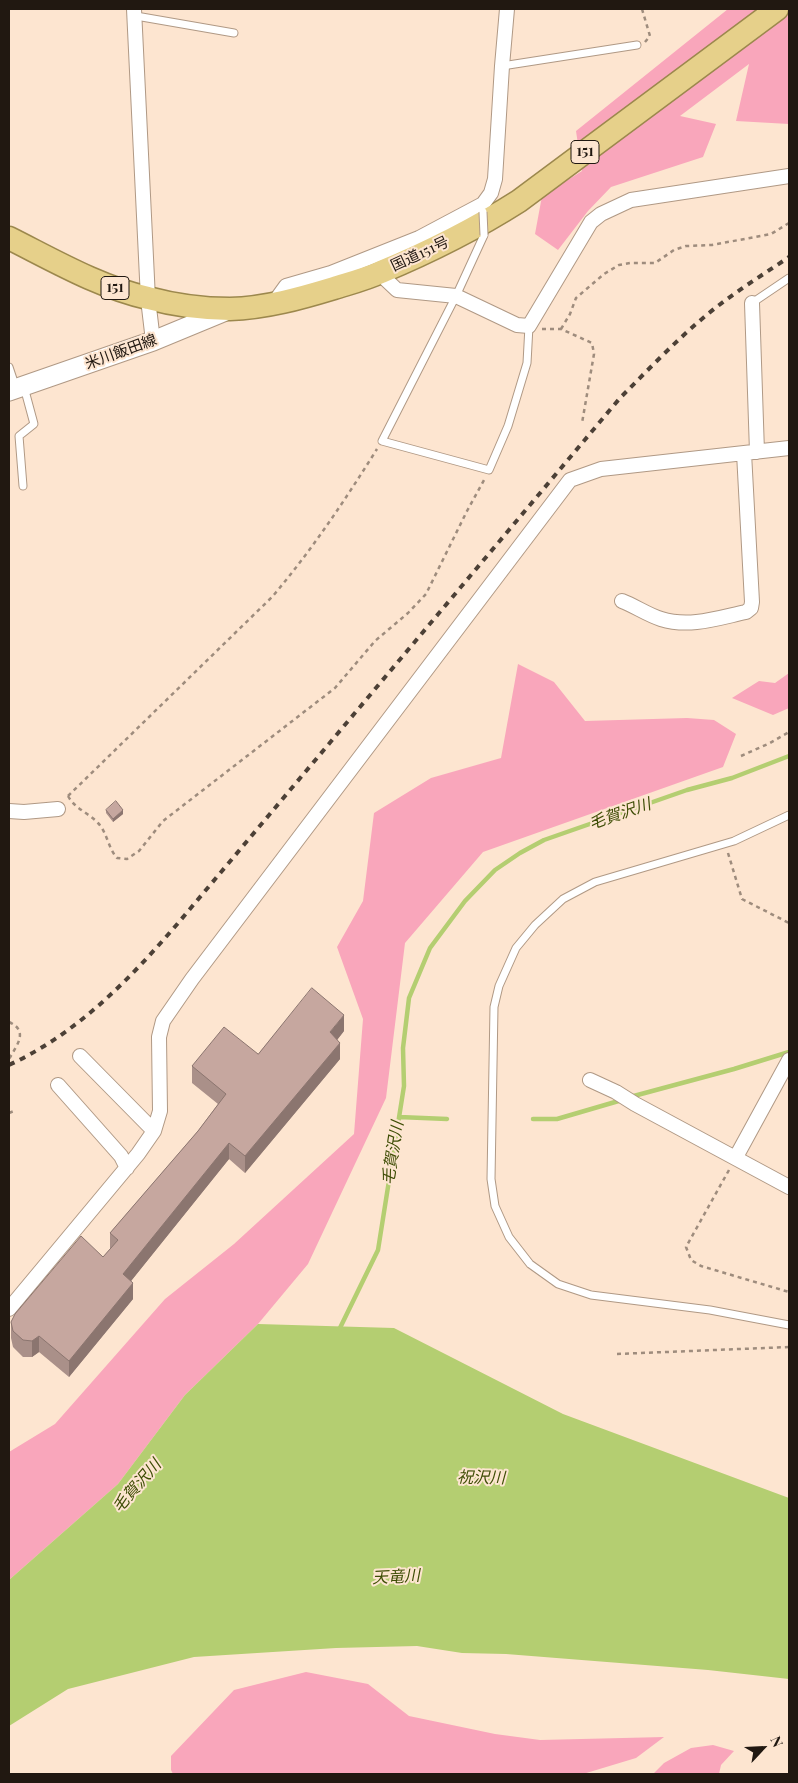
<!DOCTYPE html>
<html>
<head>
<meta charset="utf-8">
<style>
  body { margin:0 }
  #map { position:relative; width:798px; height:1783px; overflow:hidden; background:#fde5d0; font-family:"Playfair Display",serif }
  canvas { display:block }
  .frame { position:absolute; inset:0; border:10px solid #211811; pointer-events:none }
  .north { position:absolute; left:738px; top:1723px; width:50px; height:50px; -webkit-text-stroke:4px #fde5d0; paint-order:stroke; rotate:65deg; font-size:14px; font-weight:700; line-height:20px; text-align:center; color:#211811 }
  .north::after { content:''; display:block; margin:auto; width:18px; height:22px; background:#211811; clip-path:polygon(50% 0,100% 100%,50% 72%,0 100%) }
</style>
</head>
<body>
<div id="map">
<canvas width="798" height="1783"></canvas>
<div class="frame"></div>
<div class="north">N</div>
</div>
<script>
const ctx = document.querySelector('canvas').getContext('2d');
ctx.lineJoin = 'round';
function fillPath(path, color) { ctx.fillStyle = color; ctx.fill(path, 'evenodd'); }
function strokePath(path, color, width, dash) { ctx.strokeStyle = color; ctx.lineWidth = width; ctx.lineCap = dash ? 'butt' : 'round'; ctx.setLineDash(dash || []); ctx.stroke(path); }
function drawText(font, color, halo, rows, align = 'center') {
  ctx.font = font + ' "Playfair Display","Noto Sans JP",serif'; ctx.lineWidth = 4; ctx.setLineDash([]); ctx.textBaseline = 'middle'; ctx.strokeStyle = halo; ctx.fillStyle = color; for (const [text, x, y, turn = 0] of rows) {
    ctx.save(); ctx.translate(x, y); ctx.rotate((+turn || 0) * Math.PI / 180); ctx.textAlign = isNaN(turn) ? turn : align; if (halo) ctx.strokeText(text, 0, 0); ctx.fillText(text, 0, 0); ctx.restore();
  }
}
fillPath(new Path2D(`
  M728,9H789V124L736,121L749,64L680,116L716,124L703,157L611,187L588,211L558,250L535,234L542,196L582,171L576,131Z
  M518,664L554,682L585,721L687,718L714,720L736,734L723,767L483,852L405,943L386,1098L308,1264L258,1324L185,1395L118,1484L9,1580V1452L55,1424L165,1299L234,1244L354,1134L363,1019L337,947L363,901L374,813L431,778L501,758Z
  M789,673V708L773,715L732,698L759,681L775,683Z
  M306,1672L368,1684L409,1716L495,1734L540,1740L664,1737L636,1758L583,1774H173L171,1770V1756L234,1690Z
  M713,1745L734,1751L721,1765L719,1774H653L664,1763L691,1748Z`), '#f9a6bb');
fillPath(new Path2D(`
  M258,1324L394,1328L563,1414L789,1498V1679L708,1670L506,1654L462,1653L417,1646L336,1648L194,1657L68,1689L9,1726V1580L118,1484L185,1395Z`), '#b4ce71');
strokePath(new Path2D(`
  M630,1097L734,1069L789,1052
  M399,1117L447,1119
  M533,1119H557L622,1100
  M339,1330L378,1250L404,1086L403,1048L409,998L430,948L465,901L495,870L520,853L544,840L687,790L732,778L789,756`), '#b4ce71', 4.5);
const service = new Path2D(`
  M136,16L234,33
  M502,66L637,45
  M484,235L456,296L382,441L489,470L508,426L527,363L529,326
  M752,303L789,278
  M9,367L16,388
  M23,486L19,436L34,424L24,387
  M789,815L734,841L595,882L563,899L535,925L516,948L499,986L494,1007L491,1179L495,1206L509,1237L530,1264L558,1284L591,1295L710,1310L789,1325`);
const minor = new Path2D(`
  M134,9L148,299L153,341
  M379,273L397,290L456,296L517,325L529,326L591,222L601,214L631,200L789,176
  M752,303L757,452
  M273,304L286,286L331,273L419,238L483,204L491,193L495,179L502,66L507,9
  M622,601C635,606 648,615 661,619C690,628 718,618 746,612L751,608L752,602L744,453
  M9,811L24,812L58,809
  M80,1056L154,1131
  M590,1080L616,1092L635,1104L789,1187
  M58,1085L121,1156L127,1168
  M736,1157L789,1060
  M9,1309L138,1154L154,1131L160,1111L159,1037L163,1021L192,979L570,480L601,469L789,448`);
const secondary = new Path2D(`
  M9,391L153,341L228,310`);
const trunk = new Path2D(`
  M9,238C53,260 99,287 148,298C174,305 203,309 230,309C266,308 301,298 334,288C350,283 366,279 381,272C429,252 475,229 519,201L777,9`);
strokePath(service, '#b09985', 9);
strokePath(minor, '#b09985', 16);
strokePath(secondary, '#b09985', 21);
strokePath(trunk, '#9c884d', 25);
strokePath(new Path2D(`
  M642,9L650,36L645,42
  M542,329H561L592,343L594,354L582,423
  M561,329L570,314L576,298L604,274L619,265L630,263H655L674,250L686,246L712,245L771,234L789,223
  M741,756L770,743L789,732
  M68,796C75,809 89,813 98,823C107,832 108,848 117,858L127,859L139,851L163,821L335,688L375,641L408,613L426,594L467,511L484,480
  M68,796L272,597C312,550 345,500 377,449
  M728,853L742,899L789,923
  M9,1022C29,1031 17,1045 9,1059
  M9,1113L14,1111
  M729,1170L686,1247L691,1260L701,1266L789,1292
  M617,1354L789,1347`), '#9e8c7d', 2.5, [4, 4]);
strokePath(service, '#fff', 7);
strokePath(minor, '#fff', 14);
strokePath(secondary, '#fff', 19);
strokePath(trunk, '#e6d08a', 22);
strokePath(new Path2D(`
  M9,1065C78,1033 130,979 179,922L620,398C650,368 680,336 714,309C738,290 764,274 789,257`), '#4c4036', 4, [6, 6]);
const serviceBridge = new Path2D(`
  M483,212L484,235`);
strokePath(serviceBridge, '#b09985', 9, []);
strokePath(serviceBridge, '#fff', 7);
fillPath(new Path2D(`
  M106,810L123,814L113,822L106,813Z
  M344,1031L337,1040L340,1059L245,1173L229,1159L131,1281L133,1299L69,1377L39,1352L32,1357H23L13,1347L11,1338V1322L103,1257L110,1249V1233L198,1131L218,1104L192,1083V1066L258,1054Z`), '#aa9089');
fillPath(new Path2D(`
  M123,810V814L113,822V819Z
  M344,1015V1031L330,1049V1032Z
  M340,1043V1059L245,1173V1156Z
  M229,1143V1159L123,1291V1274Z
  M133,1283V1299L69,1377V1361Z
  M39,1336V1352L32,1357V1341Z`), '#8b756f');
const building = new Path2D(`
  M116,801L123,810L113,819L106,810Z
  M312,988L344,1015L330,1032L340,1043L245,1156L229,1143L123,1274L133,1283L69,1361L39,1336L32,1341L23,1340L13,1331L11,1322L15,1314L81,1236L103,1257L118,1240L110,1233L198,1131L226,1094L192,1066L224,1027L258,1054Z`);
fillPath(building, '#c6a79f');
strokePath(building, '#8b756f', 1);
for (const [x, y, w] of [
  [585,152,28],
  [115,288,28]
]) { const box = new Path2D(); box.roundRect(x - w / 2, y - 11.5, w, 23, 4); ctx.fillStyle = '#fde5d0'; ctx.fill(box); strokePath(box, '#211811', 1); }
drawText('bold 14px', '#211811', null, [
  ["151",585,152],
  ["151",115,288]
]);
drawText('15px', '#211811', '#fde5d0', [
  ["国道151号",420,254,-25],
  ["米川飯田線",121,352,-20]
]);
drawText('italic 16px', '#3e4d05', '#fde5d0', [
  ["毛賀沢川",620,814,-19],
  ["毛賀沢川",393,1153,-81],
  ["祝沢川",481,1478,1],
  ["毛賀沢川",137,1486,-49],
  ["天竜川",396,1577,-3]
]);
</script>
</body>
</html>
